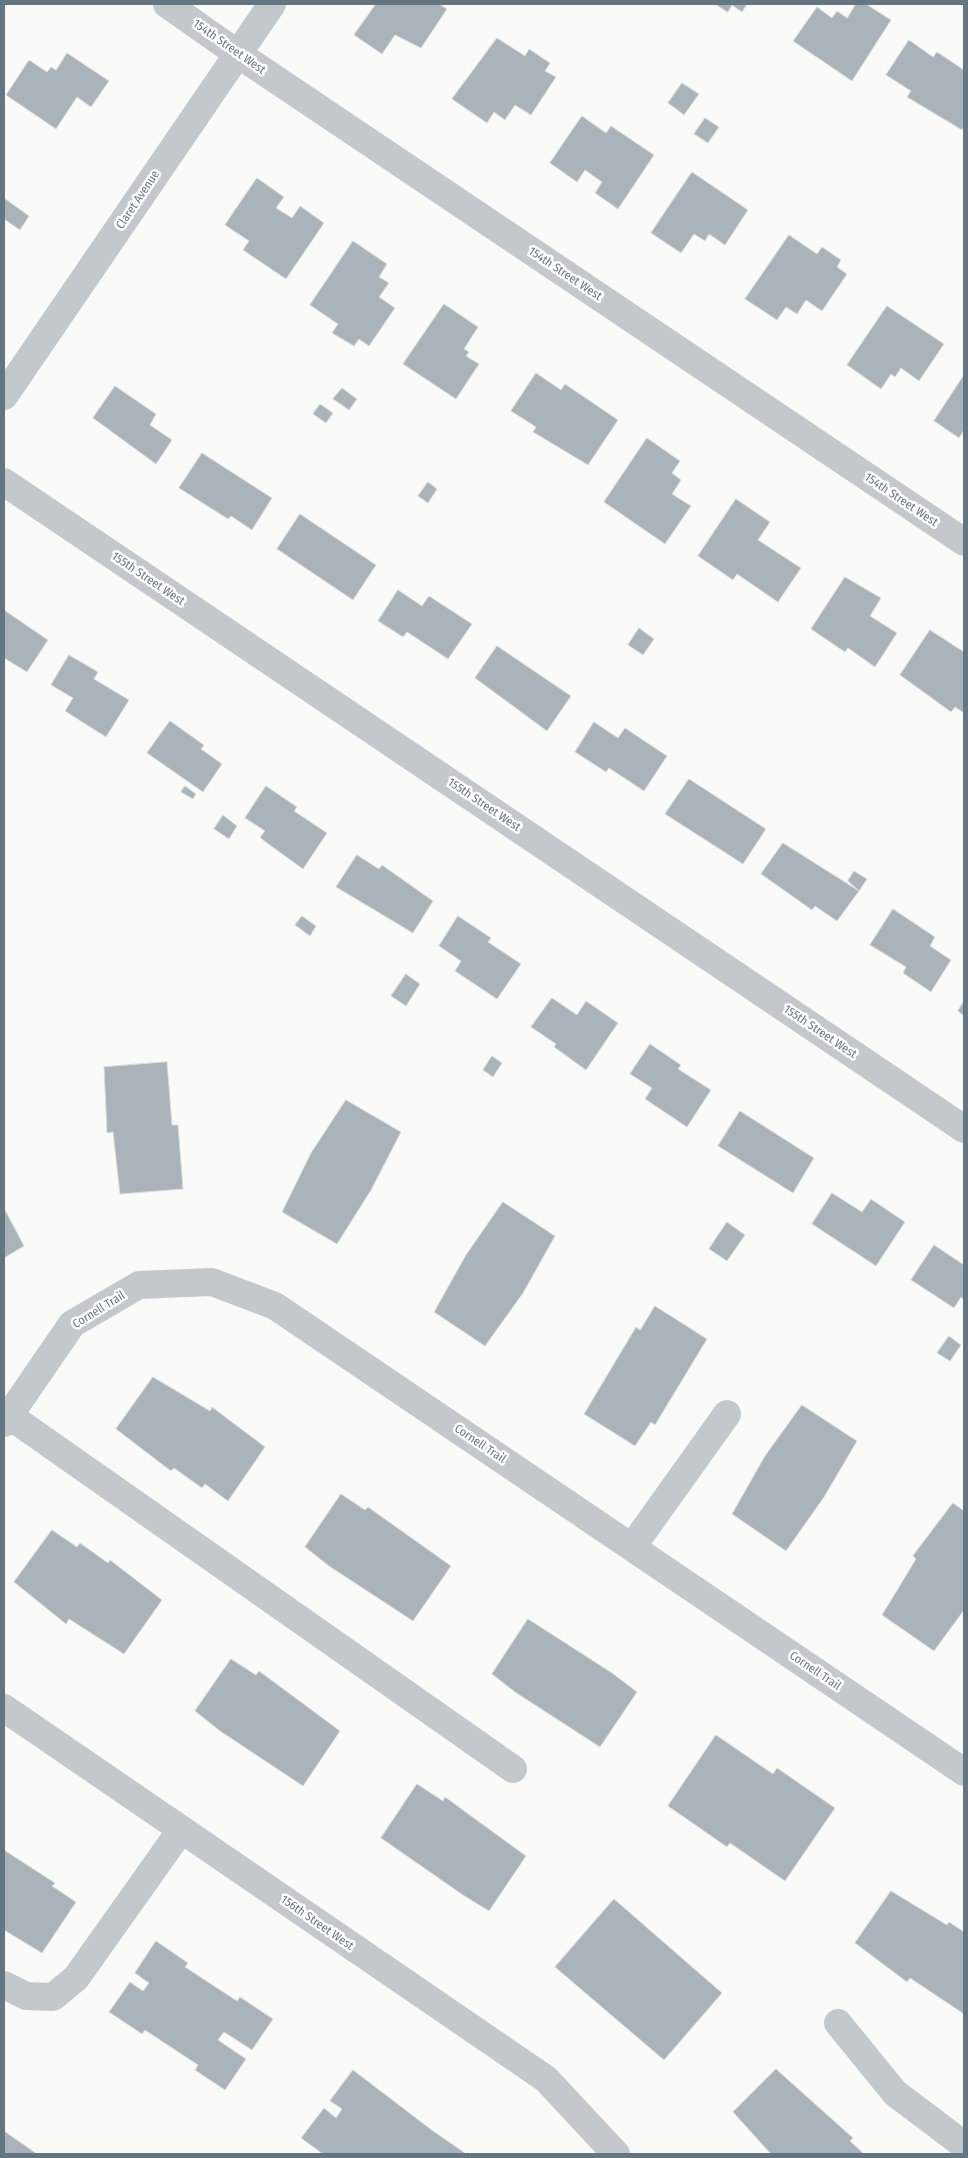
<!DOCTYPE html>
<html>
<head>
<meta charset="utf-8">
<style>
  body { margin:0 }
  #map { position:relative; width:968px; height:2158px; overflow:hidden; background:#fafaf8; font-family:"Fira Sans Condensed",sans-serif }
  canvas { display:block }
  .frame { position:absolute; inset:0; border:5px solid #657683; pointer-events:none }
</style>
</head>
<body>
<div id="map">
<canvas width="968" height="2158"></canvas>
<div class="frame"></div>
</div>
<script>
const ctx = document.querySelector('canvas').getContext('2d');
ctx.lineJoin = 'round';
function fillPath(path, color) { ctx.fillStyle = color; ctx.fill(path, 'evenodd'); }
function strokePath(path, color, width, dash) { ctx.strokeStyle = color; ctx.lineWidth = width; ctx.lineCap = dash ? 'butt' : 'round'; ctx.setLineDash(dash || []); ctx.stroke(path); }
function drawText(font, color, halo, rows, align = 'center') {
  ctx.font = font + ' "Fira Sans Condensed",sans-serif'; ctx.lineWidth = 5; ctx.setLineDash([]); ctx.textBaseline = 'middle'; ctx.strokeStyle = halo; ctx.fillStyle = color; for (const [text, x, y, turn = 0] of rows) {
    ctx.save(); ctx.translate(x, y); ctx.rotate((+turn || 0) * Math.PI / 180); ctx.textAlign = isNaN(turn) ? turn : align; if (halo) ctx.strokeText(text, 0, 0); ctx.fillText(text, 0, 0); ctx.restore();
  }
}
const building = new Path2D(`
  M376,4H439L447,9L421,48L395,35L382,54L354,35Z
  M715,4H747L742,12L732,5L728,12Z
  M856,4H866L891,20L852,81L793,41L817,7L832,18L837,11L847,18Z
  M497,38L525,56L529,49L550,63L545,71L556,77L531,115L515,105L505,120L494,112L487,123L452,99Z
  M909,40L933,57L937,52L964,70V126L962,130L907,97L911,91L886,75Z
  M67,53L109,81L91,107L77,97L56,129L6,95L29,60L47,72L51,67L56,70Z
  M682,83L699,94L684,115L668,103Z
  M582,116L606,133L611,126L654,155L618,209L595,193L602,182L585,170L577,182L550,163Z
  M705,118L719,127L708,143L694,134Z
  M692,172L748,210L725,245L709,234L705,241L694,234L681,253L651,233Z
  M257,178L284,197L276,208L292,218L300,206L324,223L286,279L243,250L249,241L225,225Z
  M4,198L29,216L20,230L4,219Z
  M789,235L817,254L822,247L841,260L837,267L847,274L822,311L806,300L797,314L786,307L777,320L745,299Z
  M353,241L387,264L379,277L389,283L379,297L395,308L369,346L359,339L354,346L332,333L338,324L310,305Z
  M444,304L478,327L464,349L469,352L466,356L479,364L456,399L403,364Z
  M887,306L944,344L919,381L901,368L895,377L891,374L881,389L847,365Z
  M536,373L561,390L565,384L618,420L588,465L533,432L536,427L511,411Z
  M964,375V430L959,438L934,421Z
  M115,386L156,414L150,425L172,440L156,464L93,418Z
  M342,388L357,399L349,410L333,399Z
  M320,404L333,413L326,423L313,414Z
  M647,438L680,461L672,473L681,480L672,494L691,506L665,544L604,502Z
  M202,453L272,498L252,530L231,516L228,519L179,488Z
  M428,482L437,489L428,503L418,496Z
  M736,499L770,522L758,540L801,568L778,602L737,574L733,580L698,556Z
  M300,514L376,565L353,600L277,549Z
  M845,577L881,598L870,616L897,633L875,667L848,648L845,652L811,629Z
  M398,590L422,606L429,596L472,624L448,659L407,632L403,637L378,621Z
  M4,610L48,640L27,672L4,658Z
  M639,628L654,639L643,655L628,645Z
  M930,630L964,652V713L955,707L951,712L900,675Z
  M497,646L571,696L547,731L475,678Z
  M69,655L98,672L94,679L129,700L106,737L65,711L73,698L51,685Z
  M170,721L204,745L201,749L222,764L203,792L147,753Z
  M594,722L618,738L625,728L667,756L644,791L609,768L606,772L575,752Z
  M689,779L766,829L743,864L665,814Z
  M185,786L196,794L193,799L181,792Z
  M266,786L297,807L294,811L327,833L303,869L263,840L260,837L265,831L245,818Z
  M223,815L237,826L229,839L214,829Z
  M783,843L859,891L837,921L815,906L812,910L761,874Z
  M357,855L379,869L382,865L433,901L413,933L336,887Z
  M854,871L867,879L859,891L848,881Z
  M893,909L935,937L930,946L951,960L931,992L903,973L906,967L870,945Z
  M302,916L316,926L310,936L295,925Z
  M458,916L491,938L488,942L521,964L497,999L455,971L461,961L439,946Z
  M406,974L420,984L406,1006L391,996Z
  M552,998L577,1015L586,1001L618,1023L586,1070L554,1047L556,1044L531,1027Z
  M964,1001V1016L958,1011Z
  M650,1044L681,1065L678,1069L711,1090L687,1127L645,1099L652,1088L630,1074Z
  M492,1056L502,1063L493,1077L483,1070Z
  M167,1062L172,1125H178L183,1189L120,1194L113,1132L107,1133L104,1067Z
  M346,1100L401,1132L371,1190L337,1244L282,1212L311,1153Z
  M740,1111L814,1158L793,1193L718,1146Z
  M832,1193L862,1212L871,1199L905,1222L876,1266L812,1224Z
  M503,1202L555,1236L523,1293L485,1346L434,1312L466,1255Z
  M4,1208L24,1246L4,1258Z
  M727,1222L745,1235L727,1261L709,1249Z
  M934,1245L964,1265V1300L961,1297L954,1308L911,1280Z
  M655,1306L707,1339L655,1425L651,1422L635,1446L584,1414L636,1327L640,1330Z
  M949,1336L961,1345L950,1361L937,1353Z
  M153,1377L210,1411L212,1407L265,1447L228,1501L205,1484L202,1488L174,1468L171,1471L116,1429Z
  M802,1405L857,1441L824,1497L786,1551L732,1514L765,1456Z
  M341,1494L365,1510L368,1507L451,1566L413,1621L329,1566L305,1547Z
  M953,1503L964,1511V1610L934,1651L882,1615L916,1559L913,1556Z
  M52,1530L77,1547L80,1543L108,1563L110,1560L162,1600L124,1654L69,1619L66,1624L14,1582Z
  M528,1619L612,1673L637,1692L600,1747L515,1692L492,1674Z
  M231,1659L256,1675L259,1671L340,1731L303,1786L220,1731L195,1711Z
  M716,1735L773,1774L777,1768L835,1808L785,1881L730,1843L727,1847L668,1806Z
  M417,1784L443,1801L445,1797L526,1856L489,1911L463,1895L381,1838Z
  M4,1850L55,1883L52,1886L76,1902L42,1953L4,1930Z
  M891,1891L947,1925L949,1922L964,1932V2014L910,1978L907,1982L855,1943Z
  M614,1899L722,1993L664,2060L555,1967Z
  M156,1941L188,1963L185,1967L237,2001L240,1997L273,2019L252,2050L224,2032L218,2040L246,2059L225,2090L195,2070L198,2065L145,2030L142,2034L109,2012L130,1982L143,1991L149,1983L135,1973Z
  M776,2069L853,2138L850,2141L864,2154H771L733,2112Z
  M353,2070L433,2131L465,2153L464,2154H323L301,2138L324,2108L336,2118L342,2109L330,2101Z
  M4,2131L37,2154H4Z`);
fillPath(building, '#aab3b9');
strokePath(building, '#dcdcda', 1);
strokePath(new Path2D(`
  M167,4L238,54L964,542
  M4,396L272,4
  M4,482L964,1129
  M4,1412L513,1769
  M4,1423L72,1324L139,1285L212,1282L275,1306L964,1772
  M632,1547L727,1414
  M4,1708L546,2079L616,2154
  M4,1985L26,1996L53,1997L76,1978L181,1830
  M838,2023L895,2093L964,2145`), '#c3c8cc', 28);
drawText('12px', '#657683', '#fff', [
  ["154th Street West",229,47,35],
  ["Claret Avenue",138,200,-56],
  ["154th Street West",565,274,34],
  ["154th Street West",901,500,34],
  ["155th Street West",148,579,34],
  ["155th Street West",484,805,34],
  ["155th Street West",820,1032,34],
  ["Cornell Trail",99,1310,-32],
  ["Cornell Trail",480,1444,34],
  ["Cornell Trail",815,1671,34],
  ["156th Street West",317,1923,35]
]);
</script>
</body>
</html>
